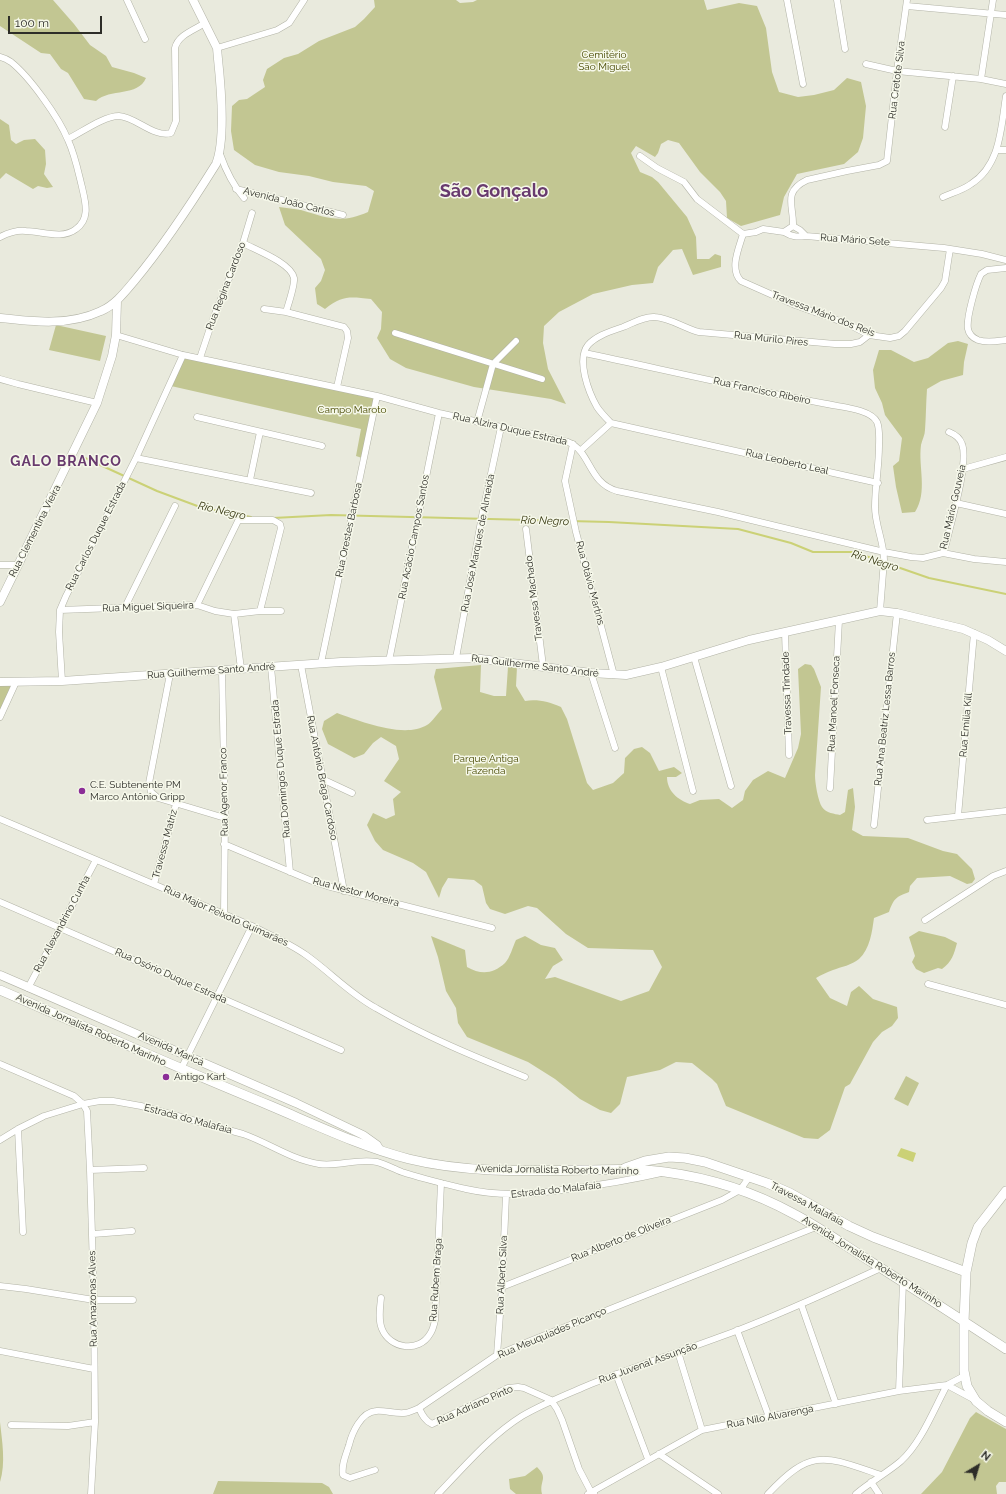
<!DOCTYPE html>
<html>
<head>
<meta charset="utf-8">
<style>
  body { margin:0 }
  #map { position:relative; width:1006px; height:1494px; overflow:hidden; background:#e9eadd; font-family:Raleway,sans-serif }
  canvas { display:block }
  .north { position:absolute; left:958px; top:1446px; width:40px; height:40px; -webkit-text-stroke:3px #f6f8ea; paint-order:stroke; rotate:38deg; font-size:11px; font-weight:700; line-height:16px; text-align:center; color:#2d2d28 }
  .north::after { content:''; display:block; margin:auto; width:14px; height:18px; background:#2d2d28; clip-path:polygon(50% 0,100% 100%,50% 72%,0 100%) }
  .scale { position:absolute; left:8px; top:16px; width:94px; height:18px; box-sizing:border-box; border:2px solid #2d2d28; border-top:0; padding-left:5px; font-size:12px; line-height:14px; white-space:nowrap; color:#2d2d28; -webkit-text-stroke:3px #f6f8ea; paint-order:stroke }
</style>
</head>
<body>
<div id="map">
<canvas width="1006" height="1494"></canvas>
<div class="north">N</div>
<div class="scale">100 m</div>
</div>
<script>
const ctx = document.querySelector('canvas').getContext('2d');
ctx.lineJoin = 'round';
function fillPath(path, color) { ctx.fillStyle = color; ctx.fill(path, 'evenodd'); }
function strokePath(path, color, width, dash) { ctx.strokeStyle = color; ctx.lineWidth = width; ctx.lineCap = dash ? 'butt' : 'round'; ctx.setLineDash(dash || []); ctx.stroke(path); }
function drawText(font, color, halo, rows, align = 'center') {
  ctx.font = font + ' Raleway,sans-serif'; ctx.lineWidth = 3; ctx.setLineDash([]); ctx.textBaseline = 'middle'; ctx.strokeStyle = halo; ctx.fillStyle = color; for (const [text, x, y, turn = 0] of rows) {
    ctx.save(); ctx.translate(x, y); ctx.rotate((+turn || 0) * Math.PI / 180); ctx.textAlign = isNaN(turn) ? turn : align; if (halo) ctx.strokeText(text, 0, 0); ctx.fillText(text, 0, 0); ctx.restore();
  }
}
fillPath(new Path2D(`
  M0,0H53L74,24L90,45L106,56L112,67L134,73L146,78C138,97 110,88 96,101L84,99L68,73L61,69L50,54L41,53L0,26Z
  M374,0H456L460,3L473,2L477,0H704L707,10L739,3L757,6L766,28L772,72L779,92L798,97L814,95L834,90L847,78L861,82L866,106L863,138L858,152L844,164L797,174L784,197L780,215L741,226L727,218L726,201L720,192L700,172L679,143L668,140L661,144L658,153L655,157L636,146L631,153L640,172L652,177L658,182L687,217L696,237L697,259H709L715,254L721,256V267L693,275L682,249L673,250L658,267L653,283L632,285L593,294L559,312L544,326L543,343L548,369L566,404L551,399L474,387L406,368L390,359L377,338L381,329L382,312L371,299C350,297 343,295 325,309L317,304L315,288L321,281L325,270L321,259L285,225L279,207C287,208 294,209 301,210C327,218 341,224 368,212L374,191L366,186L333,182L309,176L279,172L255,165L234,150L231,131L232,106L239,100L247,99L265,87L263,80L267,69L284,58L298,54L319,41L355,27L364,19L375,7Z
  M0,119L9,125L11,140L16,144L24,140L35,139L45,150L46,164L44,174L53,187L47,188L38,186L33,189L6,173L0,179V199Z
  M56,325L106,336L100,361L49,350Z
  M958,341L968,344L964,362L963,375L941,381L927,389C926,403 926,416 925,430C925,435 922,440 921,445C918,467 928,492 915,512L902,513L896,487L893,466L899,461L902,438L885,415L882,403L875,388L873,370L879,350H891L914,362L928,358L948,343Z
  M184,357L374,398L362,458L356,456L361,429L171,386Z
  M805,664L811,665L814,669L821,687L815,775C815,783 818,801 822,807C826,813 835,814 840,815L845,812L848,790L853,788L855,807L852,830L863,836L908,838L943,851L957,854L972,869L975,879L972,883L967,884L950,876L917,878L910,886L909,892C896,897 894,898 889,912L874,918C872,932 870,949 859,959C852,965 841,967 833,970C827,972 821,975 816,978L830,998L847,1006L851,992L859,986L873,999L897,1007L898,1018L892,1026L882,1032L873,1042L850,1084L845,1087L830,1130L818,1139L804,1138L726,1106L717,1084L712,1079L692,1063L676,1062L660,1070L627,1077L620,1104L611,1113L600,1110L580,1099L555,1079L528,1062L467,1037L458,1023L456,1008L446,991L438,957L431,936L465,950L467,967C481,975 493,974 505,963C510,958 513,946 516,940L525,936L541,945L555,948L563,960L553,966L545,979L555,977L621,1001L649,991L662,967L653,950L588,948L566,934L537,908L528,906L505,914L490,909L486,903L482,886L474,880L448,878L442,888L439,898L426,872L413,863L383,850L375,841L367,825L373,813L386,819L395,815L393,799L401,792L384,781L399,759L396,746L381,737L373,743L364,754L354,758L328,744L322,729L324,721L337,713C360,721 404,739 427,725C432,722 437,714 442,709L434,677L436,669L481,665L480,692L494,696H506L508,667H517L516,686L525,701C538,699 549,702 561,707L567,719L587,783L593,790L613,783L624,773L625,758L634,749L642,747L650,753L659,771L674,767L682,773L676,777H667C667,791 678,800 690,804L700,800L719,799L732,808L743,800L745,791L753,780L768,771L785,778L798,748L801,734L798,669Z
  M0,682H16L0,717Z
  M919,931L945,937L957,943C954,954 952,962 942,969L938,968L924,973L916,969L912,962L915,956L909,937Z
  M906,1076L919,1083L908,1106L894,1099Z
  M976,1412L1006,1429V1482H999L996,1486L997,1494H921L942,1472L970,1418Z
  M0,1422C2,1441 6,1463 0,1482Z
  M537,1467C549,1479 539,1480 542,1494H516L510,1489L509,1479L525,1476Z
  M218,1481L322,1483L329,1487L333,1494H213Z`), '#c2c692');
fillPath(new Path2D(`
  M901,1148L916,1153L913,1162L897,1156Z`), '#cbd176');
strokePath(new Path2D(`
  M85,458L157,491L200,507L251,517
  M273,518L331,515L609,522L738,529L791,543L813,552H854L929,578L1006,594`), '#cbd176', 2);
const minor = new Path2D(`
  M127,0L145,39
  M787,0L803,84
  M837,0L845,49
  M907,6L1006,15
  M217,48L277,30L289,23L304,0
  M0,57C4,58 8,60 11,62C30,77 59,118 68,140C75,155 78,171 82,187C85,201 91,218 76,229C62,240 42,231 26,231C17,230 8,233 0,237
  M866,64L897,71L981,79L1006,84
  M981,79L993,0
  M945,127L953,76
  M68,139C82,132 104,116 119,116C136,117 154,138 171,133L176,121L175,48C178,35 194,30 205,23
  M997,150H1006
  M220,154C226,171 232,184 244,198
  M640,156L657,168L684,182L697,199L743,234L756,232L763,229L784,232L793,226L800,230L806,236L944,248L982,254L1006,260
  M236,189L343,215
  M943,197C952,193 963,190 971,184C1001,165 1001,127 1006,96
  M793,226C794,206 782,192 807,180L847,171L879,165L887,161L897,71L907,0
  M784,232C792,237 797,237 806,236
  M743,234C739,248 729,269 741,281L795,305L848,324L869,335L890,338L899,336L905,331L941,288L945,281L950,249
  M243,243C256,250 291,263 294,278C295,285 288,305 286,312
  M1006,268L987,270L981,274C976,284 966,318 968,329C969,334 973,338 978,340C987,343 997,341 1006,340
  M264,309L286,312L344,327L347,331L348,338L337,387
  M395,333L542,379
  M116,335L183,355L377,396L439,413L568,442C591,451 588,483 617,491L718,512L884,552L911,557L923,558L943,553L974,559L1006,562
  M585,353C665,370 746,389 827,404C840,407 871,409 877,422C880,429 879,439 879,446C879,466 875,487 875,507C875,525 884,542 884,560L880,611
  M200,358L213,319L243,243L252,213
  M0,379L18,384L97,403
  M197,417L322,446
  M477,422L493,364L516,341
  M611,423C606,418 601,413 597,407C589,393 576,360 588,345C597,335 612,331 623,327C633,323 645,316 655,317C670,318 684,328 699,332L835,344H851L860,342L869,335
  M611,423L878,483
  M573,444L565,481L576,532L614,675
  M580,451L611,423
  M136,458L311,493
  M963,469L1006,457
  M250,480L260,432
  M956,503L1006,514
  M526,529L543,666
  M943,553L946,544C951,522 969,463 962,444C960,438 954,434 949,432
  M0,565H17
  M197,605L238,521L241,520H273L280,524L281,528L260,611
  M125,607L175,506
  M60,610L197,605L215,611L234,614L260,611H281
  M234,614L241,669
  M785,632L789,755
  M694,657L731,786
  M456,658L482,516L501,427
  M389,661L439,413
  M321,663L377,396
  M301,665L344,891
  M271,667L290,872
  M661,667L693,791
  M222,670L225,818L224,914
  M591,673L615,748
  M170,674L149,783L151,792L158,798L225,818
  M62,681L59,632L60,610L66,596L136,458L183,355
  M0,717L16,682
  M322,779L352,793
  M830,788L839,620
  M958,816L974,633
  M0,819L252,926C270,935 289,943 306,955C330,972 350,994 376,1008C424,1036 475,1057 525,1077
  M927,820L1006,811
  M874,825L897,613
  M224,844L312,881L327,886L492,928
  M154,884L176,804
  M0,902L341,1050
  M925,920L993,876L1006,871
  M928,984L1006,1005
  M28,988L96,860
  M0,1064L74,1096L83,1104L87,1111L90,1170L94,1300L95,1422L91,1494
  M181,1069L252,926
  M18,1129L23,1232
  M0,1140L18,1129L44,1116L83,1104L100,1101H113L141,1106L243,1134C269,1143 292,1160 319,1164C338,1167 357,1158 377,1162C385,1164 394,1169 402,1172C423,1179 445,1184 466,1189C502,1197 533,1194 569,1189C600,1185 631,1180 661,1173
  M90,1170L144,1168
  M93,1234L132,1231
  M0,1286L26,1289L94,1300H133
  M502,1287L722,1200L740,1190L750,1176
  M381,1298C380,1308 378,1320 382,1329C390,1349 419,1353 430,1334C433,1330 434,1325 435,1320L441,1183
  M801,1304L836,1404
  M737,1330L769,1417
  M0,1351L94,1369
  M678,1352L702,1430
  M497,1355L502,1287L506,1195
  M616,1374L648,1459
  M899,1391L903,1282
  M419,1408C422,1415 425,1421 432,1424L508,1388L518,1387L524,1388L551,1400L557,1409L562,1420L579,1469L591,1492L594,1493
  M11,1425L68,1426L95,1422
  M659,1454L718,1494
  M375,1470L350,1478L343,1475C341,1465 346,1455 349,1445C352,1433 361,1412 376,1411C385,1410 395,1414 404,1413C409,1413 414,1410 419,1408L497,1355L530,1341L816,1227
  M871,1482L879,1494
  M438,1494C464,1467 490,1436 522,1416C544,1403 568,1394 591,1384C639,1365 688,1349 736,1331C786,1312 833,1290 881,1268
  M588,1494L702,1430L899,1391L947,1385L964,1376
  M768,1494C812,1447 825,1456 881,1475
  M856,1494C870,1482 887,1473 901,1461C921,1443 934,1409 947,1385L975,1400`);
const tertiary = new Path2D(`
  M0,318C35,322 69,326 101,311C115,305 125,292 135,280C165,244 191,204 216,164C226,139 221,87 218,59L217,48L193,0
  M0,602L97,403L112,356L116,335L117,301
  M0,682L62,681L341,662L473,658L591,673L626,675L661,667L749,640L880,611L897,613L963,629L988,640L1006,651
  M0,975L296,1103L363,1135L377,1145L380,1150`);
const secondary = new Path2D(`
  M0,990C90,1029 180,1069 271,1106C316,1125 362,1147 409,1159C466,1173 525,1171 583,1170C610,1170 638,1168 665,1172C710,1178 754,1192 794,1214C821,1228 847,1247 873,1263C917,1291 962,1320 1006,1349
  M625,1168L645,1161L669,1157L685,1158L705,1162L767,1183L790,1193L849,1226L873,1237L966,1272
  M1006,1191L978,1227L972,1243L966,1272L964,1322V1371L967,1386L976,1401L988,1411L1006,1422`);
strokePath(minor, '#b2b3a6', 7);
strokePath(tertiary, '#b2b3a6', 9);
strokePath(secondary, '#b2b3a6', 10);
strokePath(minor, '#fff', 6);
strokePath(tertiary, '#fff', 8);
strokePath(secondary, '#fff', 9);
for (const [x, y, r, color] of [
  [82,791,4,"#8b2d97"],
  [166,1077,4,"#8b2d97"]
]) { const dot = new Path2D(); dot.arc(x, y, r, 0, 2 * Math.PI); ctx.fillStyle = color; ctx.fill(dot); strokePath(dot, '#f6f8ea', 1.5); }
drawText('10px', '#474900', '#f6f8ea', [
  ["Cemitério",604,55],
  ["São Miguel",604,67],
  ["Campo Maroto",352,410],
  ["Parque Antiga",486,759],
  ["Fazenda",486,771]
]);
drawText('10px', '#2d2d28', '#f6f8ea', [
  ["Rua Cretote Silva",897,80,-83],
  ["Avenida João Carlos",289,202,14],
  ["Rua Mário Sete",855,240,4],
  ["Rua Regina Cardoso",226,286,-69],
  ["Travessa Mário dos Reis",823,314,21],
  ["Rua Murilo Pires",771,339,6],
  ["Rua Francisco Ribeiro",762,391,12],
  ["Rua Alzira Duque Estrada",510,429,13],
  ["Rua Leoberto Leal",787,462,13],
  ["Rua Mário Gouveia",953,507,-77],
  ["Rua Orestes Barbosa",349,530,-78],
  ["Rua Clementina Vieira",35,531,-63],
  ["Rua Carlos Duque Estrada",96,536,-63],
  ["Rua Acácio Campos Santos",414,537,-79],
  ["Rua José Marques de Almeida",478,543,-79],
  ["Rua Otávio Martins",590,583,75],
  ["Travessa Machado",534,598,-97],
  ["Rua Miguel Siqueira",148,607,-2],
  ["Rua Guilherme Santo André",535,666,7],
  ["Rua Guilherme Santo André",211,671,-4],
  ["Travessa Trindade",787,693,-92],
  ["Rua Manoel Fonseca",834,704,-87],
  ["Rua Ana Beatriz Lessa Barros",885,719,-84],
  ["Rua Emília Kill",966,725,-85],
  ["Rua Domingos Duque Estrada",281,769,-95],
  ["Rua Antônio Braga Cardoso",322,778,79],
  ["Rua Agenor Franco",224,792,-91],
  ["Travessa Matriz",165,844,-75],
  ["Rua Nestor Moreira",356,892,15],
  ["Rua Major Peixoto Guimarães",226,916,24],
  ["Rua Alexandrino Cunha",62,924,-62],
  ["Rua Osório Duque Estrada",171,976,24],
  ["Avenida Jornalista Roberto Marinho",91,1030,24],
  ["Avenida Maricá",171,1049,24],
  ["Estrada do Malafaia",188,1119,15],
  ["Avenida Jornalista Roberto Marinho",557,1170,1],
  ["Estrada do Malafaia",556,1190,-6],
  ["Travessa Malafaia",807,1204,28],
  ["Rua Alberto de Oliveira",621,1239,-22],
  ["Avenida Jornalista Roberto Marinho",872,1262,32],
  ["Rua Alberto Silva",502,1275,-87],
  ["Rua Rubem Braga",436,1280,-86],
  ["Rua Amazonas Alves",93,1299,-91],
  ["Rua Meuquiades Picanço",552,1333,-23],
  ["Rua Juvenal Assunção",648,1363,-20],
  ["Rua Adriano Pinto",475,1405,-24],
  ["Rua Nilo Alvarenga",770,1417,-11]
]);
drawText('10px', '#2d2d28', '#f6f8ea', [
  ["C.E. Subtenente PM",90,785],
  ["Marco Antônio Gripp",90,797],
  ["Antigo Kart",174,1077]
], 'left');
drawText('italic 11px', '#383912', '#f6f8ea', [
  ["Rio Negro",222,511,13],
  ["Rio Negro",545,521,2],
  ["Rio Negro",875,561,17]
]);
ctx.letterSpacing = '1px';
drawText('bold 14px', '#683a6e', '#f6f8ea', [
  ["GALO BRANCO",66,462]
]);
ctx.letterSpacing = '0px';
drawText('bold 18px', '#683a6e', '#f6f8ea', [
  ["São Gonçalo",494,192]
]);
</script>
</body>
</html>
